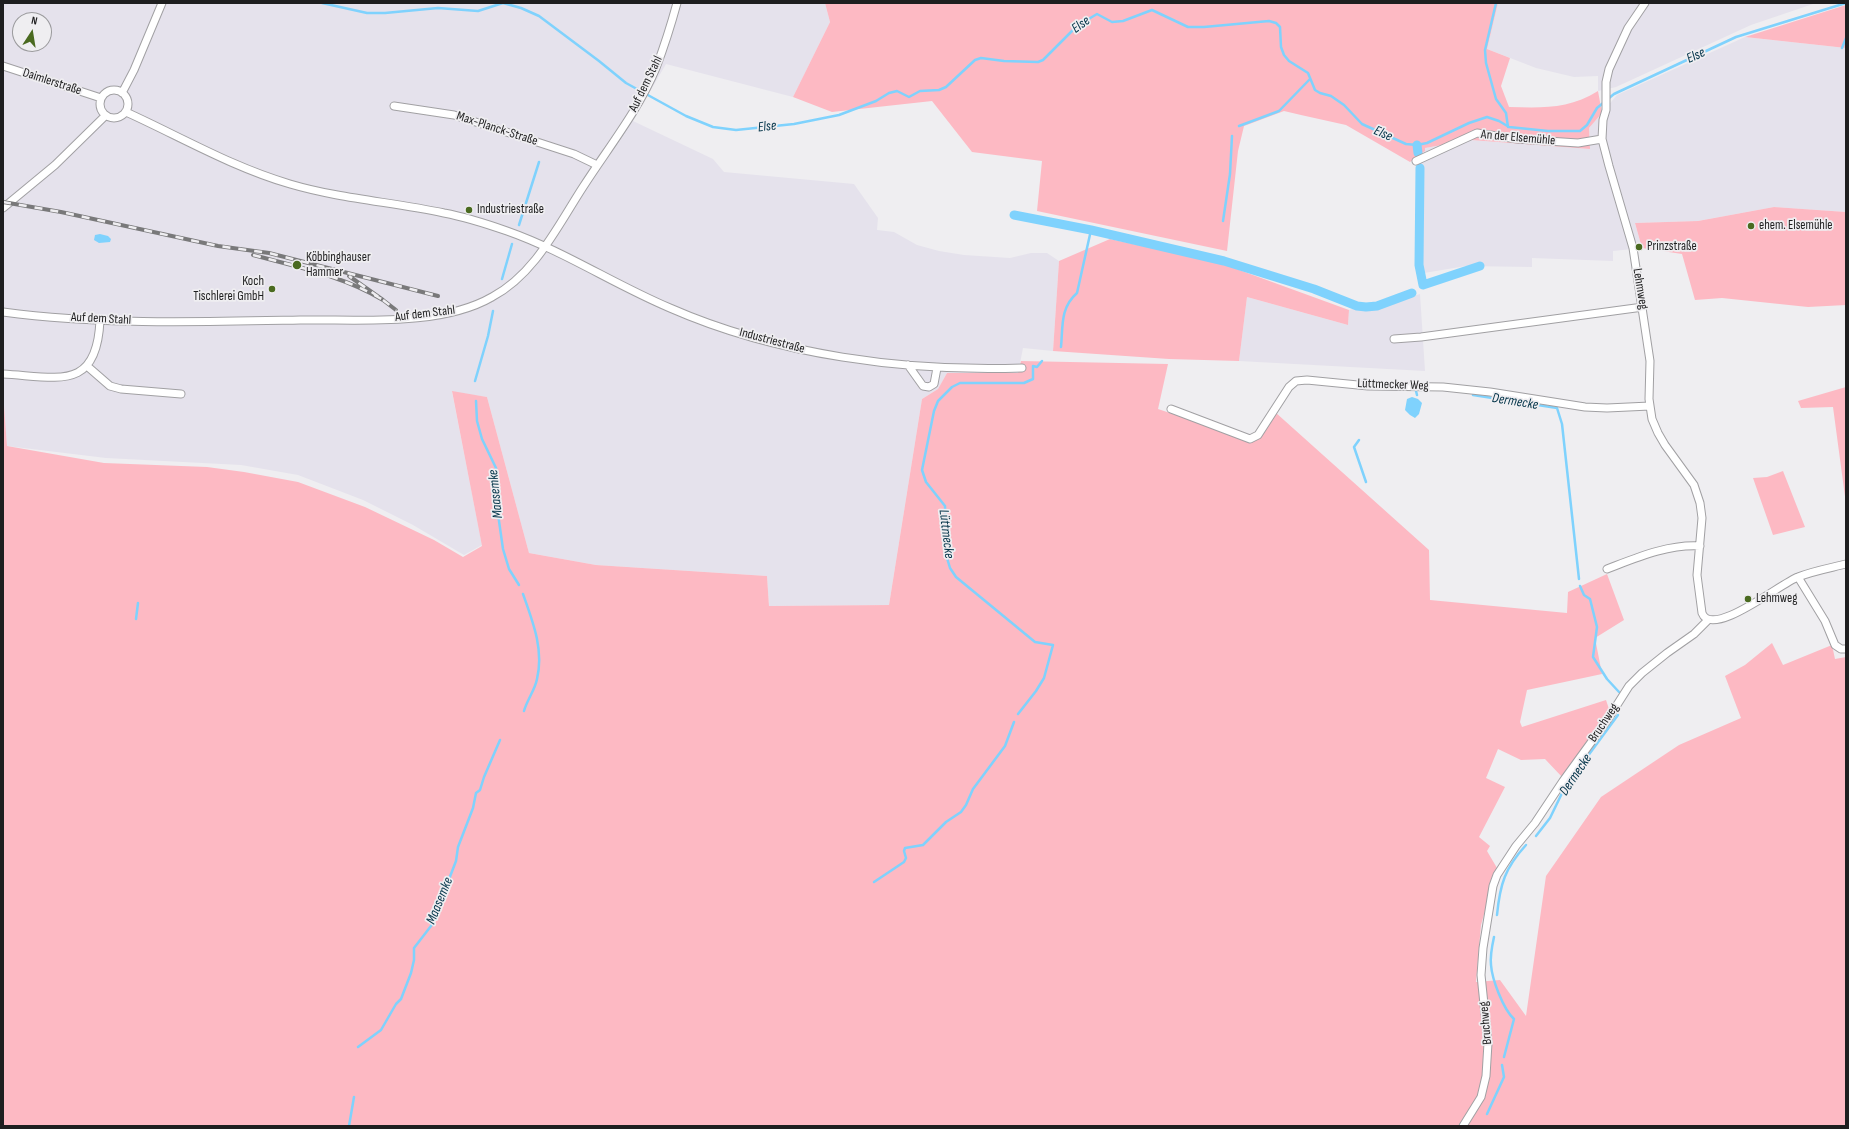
<!DOCTYPE html>
<html>
<head>
<meta charset="utf-8">
<style>
  body { margin:0 }
  #map { position:relative; width:1849px; height:1129px; overflow:hidden; background:#efeef1; font-family:"Sofia Sans Condensed",sans-serif }
  canvas { display:block }
  .frame { position:absolute; inset:0; border:4px solid #1e1e1f; pointer-events:none }
  .north { position:absolute; left:12px; top:12px; width:40px; height:40px; box-sizing:border-box; background:#efeef1; border:1px solid #9b9b9d; border-radius:50%; rotate:12deg; font-size:11px; font-weight:700; line-height:16px; text-align:center; color:#1e1e1f }
  .north::after { content:''; display:block; margin:auto; width:14px; height:18px; background:#4a6a20; clip-path:polygon(50% 0,100% 100%,50% 72%,0 100%) }
</style>
</head>
<body>
<div id="map">
<canvas width="1849" height="1129"></canvas>
<div class="frame"></div>
<div class="north">N</div>
</div>
<script>
const ctx = document.querySelector('canvas').getContext('2d');
ctx.lineJoin = 'round';
function fillPath(path, color) { ctx.fillStyle = color; ctx.fill(path, 'evenodd'); }
function strokePath(path, color, width, dash) { ctx.strokeStyle = color; ctx.lineWidth = width; ctx.lineCap = dash ? 'butt' : 'round'; ctx.setLineDash(dash || []); ctx.stroke(path); }
function drawText(font, color, halo, rows, align = 'center') {
  ctx.font = font + ' "Sofia Sans Condensed",sans-serif'; ctx.lineWidth = 3.5; ctx.setLineDash([]); ctx.textBaseline = 'middle'; ctx.strokeStyle = halo; ctx.fillStyle = color; for (const [text, x, y, turn = 0] of rows) {
    ctx.save(); ctx.translate(x, y); ctx.rotate((+turn || 0) * Math.PI / 180); ctx.textAlign = isNaN(turn) ? turn : align; if (halo) ctx.strokeText(text, 0, 0); ctx.fillText(text, 0, 0); ctx.restore();
  }
}
fillPath(new Path2D(`
  M3,3H825L830,22L793,97L666,64L633,121L713,159L724,172L854,184L878,218L877,230L894,232L917,245L939,251L964,255L1010,258L1031,253H1047L1059,261L1053,351L1023,348L1018,373H947L938,389L922,399L889,605L769,606L767,576L596,565L529,553L487,397L452,392L482,545L464,555L413,525L363,500L298,475L241,465L106,458L7,446L3,392ZM20,20H44V44H20Z
  M1498,3H1816L1751,25L1616,87L1598,91V76L1574,77L1536,68L1487,49Z
  M1745,37L1846,48V212L1774,207L1698,221L1635,223L1642,248L1613,251V261L1532,258V267L1466,266L1418,274L1417,174L1425,148L1471,140L1590,149L1589,128L1617,95Z
  M1420,294L1425,371L1239,361L1247,297L1348,325L1349,310L1356,308L1365,311Z`), '#e5e2ec');
fillPath(new Path2D(`
  M825,3H1498L1487,49L1510,58L1501,86L1509,107C1543,108 1569,109 1598,91L1602,113L1589,128L1590,149L1471,140L1425,148V151L1410,162L1346,125L1301,115L1284,111L1244,126L1238,151L1227,251L1037,211L1042,161L972,152L932,101L832,112L793,97L830,22Z
  M1846,5V48L1745,37Z
  M1774,207L1846,212V305L1808,307L1722,298L1695,300L1682,254L1642,248L1635,223L1698,221Z
  M1110,239L1220,263L1349,310L1348,325L1247,297L1239,361L1169,359L1053,351L1059,261Z
  M1021,361L1168,364L1158,409L1254,441L1275,412L1429,550L1430,600L1567,613L1568,592L1607,574L1624,620L1595,638L1602,674L1527,690L1520,722L1522,727L1606,700L1609,709L1562,777L1545,759L1521,760L1498,749L1486,778L1505,787L1479,837L1490,846L1487,851L1497,868L1481,925L1476,982L1500,980L1526,1016L1546,876L1601,797L1679,745L1741,718L1725,676L1745,665L1772,643L1783,665L1832,645L1835,659L1846,657V1126H3V392L7,446L104,463L207,467L244,472L298,482L365,507L434,540L463,557L482,546L452,391L487,397L529,553L596,565L767,576L769,606L889,605L922,399L938,389L947,373H1018Z
  M1846,387V504L1833,407L1801,408L1798,401Z
  M1783,471L1805,527L1773,535L1753,478L1767,477Z`), '#fdb9c3');
fillPath(new Path2D(`
  M100,234L108,236L111,239L110,242L99,243L94,240L95,235Z
  M1412,397L1418,399L1422,403L1419,414L1415,418L1410,415L1405,410L1407,399Z`), '#7fd2fd');
strokePath(new Path2D(`
  M322,3L367,13H385L438,8L478,11L503,3L521,8L539,16L599,61L626,83L686,116L713,127L736,130L794,124L839,115L876,101L889,93L897,91L909,97L920,91L939,90L946,87L975,60L981,58L1004,61L1038,62L1043,60L1077,26L1097,14L1112,22L1123,21L1152,10L1188,27H1204L1269,21L1276,23L1280,27L1281,47L1284,55L1289,61L1308,73L1315,90L1320,93L1331,96L1344,105L1362,124L1406,144L1417,145L1427,143L1469,123L1487,117L1499,121L1509,127L1548,131H1580L1587,125L1597,108L1614,94L1736,37L1846,3
  M1496,3L1485,50L1486,63L1496,99L1506,113L1508,127
  M1842,48L1846,38
  M1239,126L1279,111L1310,79
  M1223,221L1230,174L1232,136
  M519,225L539,162
  M502,279L512,244
  M1061,347C1063,326 1060,308 1077,293L1091,230
  M475,381L488,336L493,311
  M1416,391L1417,395
  M1473,395L1557,408L1562,424L1579,579
  M476,401L477,421L482,439L496,468V500L503,549L509,569L519,585
  M1359,440L1354,447L1366,482
  M1580,586L1584,595L1590,599L1597,627L1593,657L1607,679L1619,692
  M523,594C533,622 544,650 537,679C535,690 527,700 524,711
  M136,619L138,603
  M1018,714L1036,691L1044,678L1053,645L1035,642L956,577L950,568L947,558L945,506L926,482L922,470L934,411L938,401L952,387L960,383H1024L1033,379V366L1037,367L1042,361
  M1536,836L1550,818L1565,787L1618,715
  M874,882L904,862L906,858L904,851L905,848L923,845L946,822L961,812L966,805L973,789L1005,746L1014,722
  M1497,915C1500,884 1505,868 1526,845
  M1494,937C1492,946 1490,956 1491,965C1492,979 1503,1009 1514,1019L1504,1057
  M358,1047L381,1030L396,1004L401,999L411,973L414,960V948L431,926L456,861L458,847L473,808L476,793L480,790L484,777L500,740
  M1487,1114L1504,1077L1502,1065
  M349,1126L354,1097`), '#7fd2fd', 2.5);
strokePath(new Path2D(`
  M1417,145L1418,153
  M1420,168L1419,265L1423,285L1480,266
  M1014,215L1091,230L1224,261L1314,289L1357,306L1366,307L1377,306L1412,293`), '#7fd2fd', 9);
const street = new Path2D(`
  M1645,3L1628,28L1609,69L1606,82V110L1603,120L1602,139L1609,166L1633,248L1650,361L1649,399L1652,419L1658,433L1665,445L1694,485L1700,503L1702,518L1697,575L1702,613C1712,639 1781,583 1798,577C1813,571 1830,568 1846,564
  M3,66L101,98
  M100 104a14 14 0 1 1 28 0a14 14 0 1 1-28 0Z
  M122,93L134,70L162,3
  M394,106L454,115L574,154L597,165
  M126,112C181,137 232,167 290,184C341,199 393,202 444,213C465,217 487,224 507,231C564,251 615,285 670,308C777,355 906,372 1022,368
  M1416,161L1477,133L1517,139L1578,143L1602,139
  M3,208L55,165L105,116
  M3,312C101,325 201,322 300,320C358,319 440,327 492,297C535,274 557,227 583,187C608,148 638,111 656,68C664,47 671,25 677,3
  M1394,339L1421,337L1643,307
  M908,365L923,386L929,387L934,384L937,368
  M87,366L110,386L121,389L181,394
  M3,374C58,377 97,392 100,320
  M1171,409L1250,439L1258,435L1289,387L1296,381L1307,380L1368,386L1443,387L1490,392L1585,407L1607,408L1650,406
  M1607,569C1636,558 1668,544 1700,546
  M1798,577L1825,621L1835,645L1841,649H1846
  M1463,1126L1481,1097L1486,1076L1488,1043L1481,975L1483,948L1493,886L1497,875L1516,846L1535,823L1563,781L1608,719L1629,686L1642,673L1667,653L1694,634L1708,620`);
strokePath(street, '#a1a0a3', 9);
strokePath(street, '#fff', 7);
const rail = new Path2D(`
  M3,202L61,212L218,246L269,253L438,296
  M253,255C298,267 343,276 383,300L349,276
  M383,300L396,310`);
strokePath(rail, '#79797a', 4);
strokePath(rail, '#efeef1', 2.5, [8]);
for (const [x, y, r, color] of [
  [469,210,4,"#4a6a20"],
  [1751,226,4,"#4a6a20"],
  [1639,247,4,"#4a6a20"],
  [297,265,5,"#4a6a20"],
  [272,289,4,"#4a6a20"],
  [1748,599,4,"#4a6a20"]
]) { const dot = new Path2D(); dot.arc(x, y, r, 0, 2 * Math.PI); ctx.fillStyle = color; ctx.fill(dot); strokePath(dot, '#efeef1', 1.5); }
drawText('13px', '#1e1e1f', '#efeef1', [
  ["Daimlerstraße",52,82,18],
  ["Auf dem Stahl",646,84,-64],
  ["Max-Planck-Straße",497,129,18],
  ["An der Elsemühle",1518,138,5],
  ["Lehmweg",1640,289,81],
  ["Auf dem Stahl",425,314,-7],
  ["Auf dem Stahl",101,319,3],
  ["Industriestraße",772,341,15],
  ["Lüttmecker Weg",1393,385,2],
  ["Bruchweg",1604,723,-56],
  ["Bruchweg",1486,1023,-95]
]);
drawText('13px', '#1e1e1f', '#efeef1', [
  ["Industriestraße",477,210],
  ["ehem. Elsemühle",1759,226],
  ["Prinzstraße",1647,247],
  ["Köbbinghauser",306,258],
  ["Hammer",306,273],
  ["Koch",264,282,"right"],
  ["Tischlerei GmbH",264,297,"right"],
  ["Lehmweg",1756,599]
], 'left');
drawText('italic 14px', '#003247', '#efeef1', [
  ["Else",1081,25,-36],
  ["Else",1696,56,-25],
  ["Else",767,127,-6],
  ["Else",1383,134,24],
  ["Dermecke",1515,402,9],
  ["Maasemke",496,494,-96],
  ["Lüttmecke",946,534,83],
  ["Dermecke",1576,775,-56],
  ["Maasemke",440,901,-68]
]);
</script>
</body>
</html>
